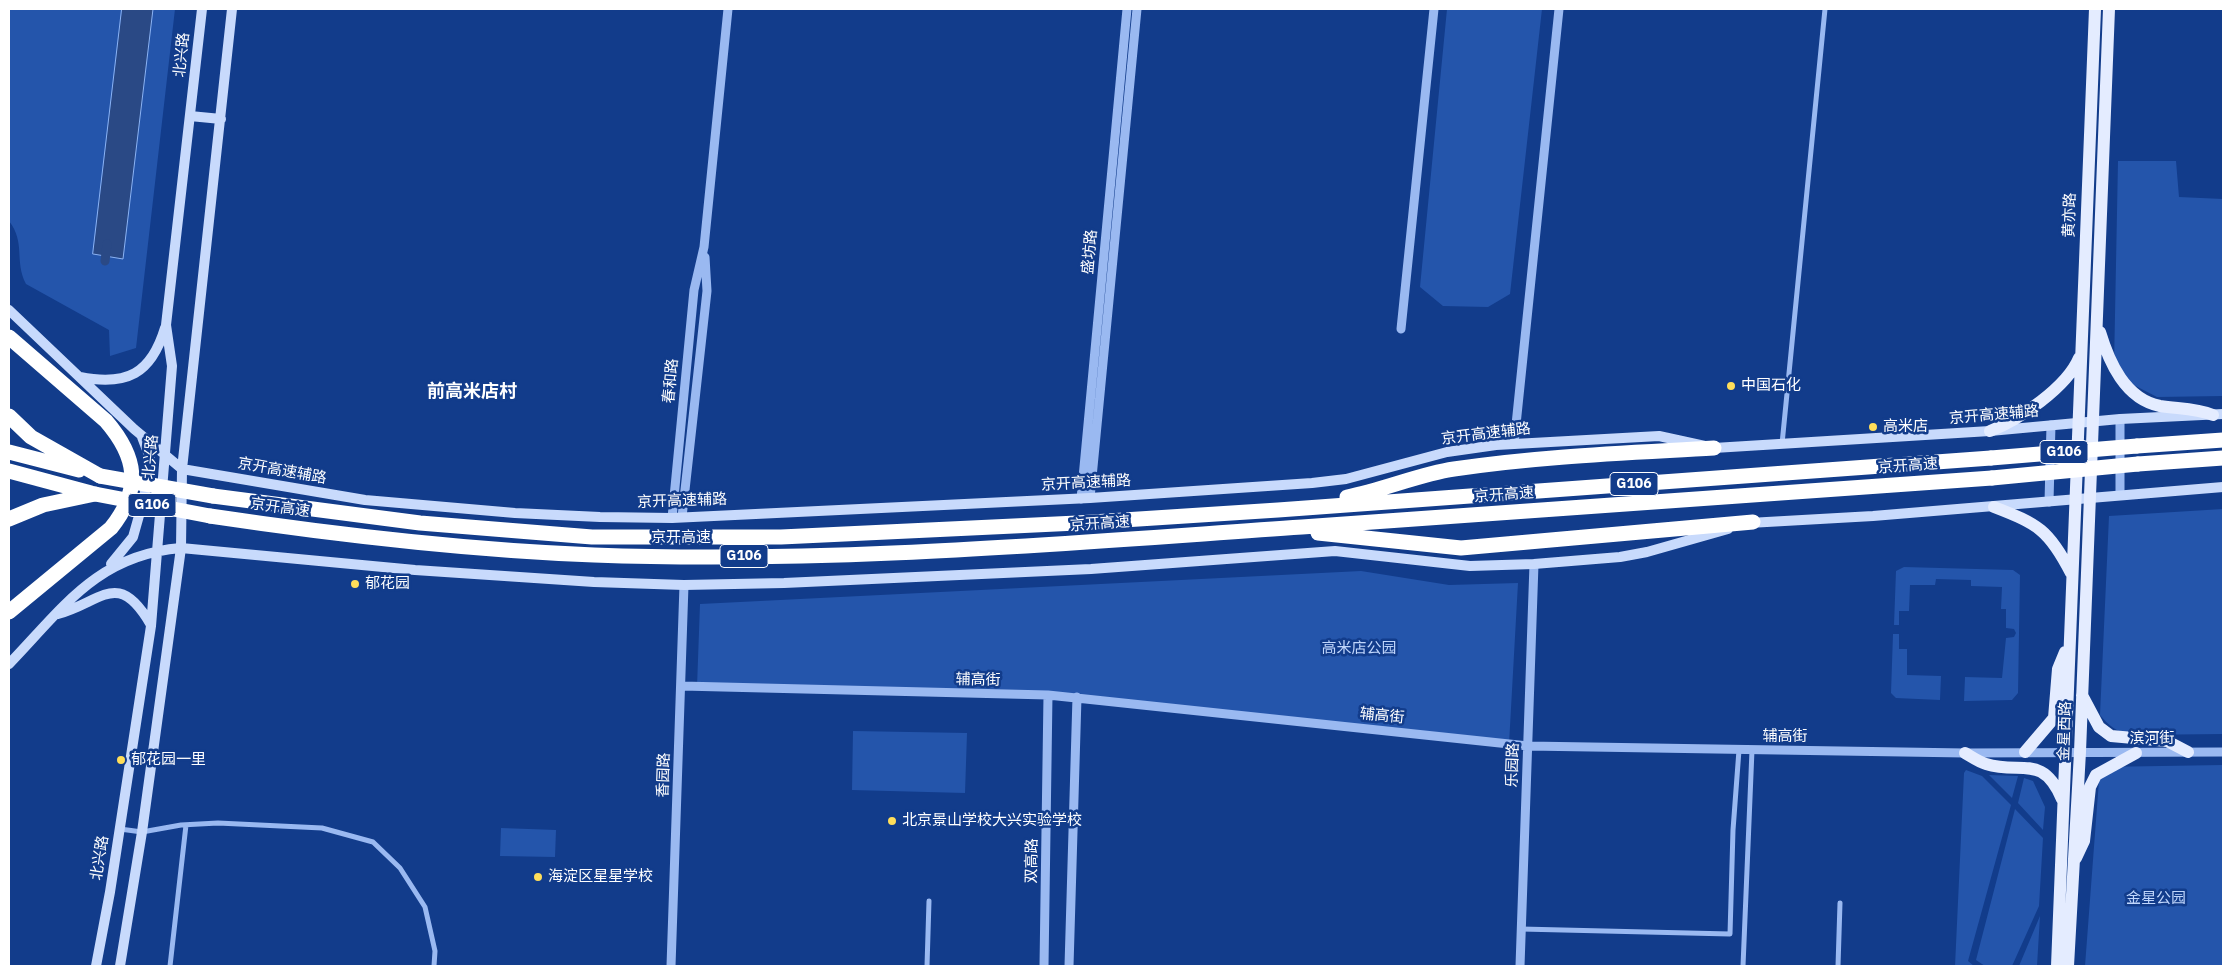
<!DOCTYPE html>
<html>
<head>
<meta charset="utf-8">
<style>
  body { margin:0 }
  #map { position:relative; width:2232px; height:975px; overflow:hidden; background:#123c8b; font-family:"IBM Plex Sans",sans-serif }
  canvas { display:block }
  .frame { position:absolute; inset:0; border:10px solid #fff; pointer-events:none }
</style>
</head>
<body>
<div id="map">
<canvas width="2232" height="975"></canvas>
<div class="frame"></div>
</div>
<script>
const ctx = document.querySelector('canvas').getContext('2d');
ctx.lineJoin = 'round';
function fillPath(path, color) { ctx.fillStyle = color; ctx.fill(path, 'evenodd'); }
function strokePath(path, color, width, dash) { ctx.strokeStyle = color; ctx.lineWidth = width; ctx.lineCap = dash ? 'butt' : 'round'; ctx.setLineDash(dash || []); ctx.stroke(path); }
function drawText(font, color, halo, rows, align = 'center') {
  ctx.font = font + ' "IBM Plex Sans","Noto Sans SC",sans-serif'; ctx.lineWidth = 5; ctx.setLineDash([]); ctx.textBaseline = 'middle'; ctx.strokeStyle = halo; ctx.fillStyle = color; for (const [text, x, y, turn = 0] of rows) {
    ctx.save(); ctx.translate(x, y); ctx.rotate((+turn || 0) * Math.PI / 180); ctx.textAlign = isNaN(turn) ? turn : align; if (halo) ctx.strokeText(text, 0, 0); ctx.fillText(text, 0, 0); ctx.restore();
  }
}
fillPath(new Path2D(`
  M9,9H175L136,348L110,356L109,330L26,284C14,261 26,243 9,221Z
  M1447,9H1542L1510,294L1488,307L1443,306L1420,287Z
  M2118,161H2176L2179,197L2223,199V396L2157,397L2128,382L2114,366Z
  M2223,509V734L2130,735C2117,732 2108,725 2100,715L2109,516Z
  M1904,567L2013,570L2020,575L2018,693L2012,700L1964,701L1965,677L2002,678L2006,638L2014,637L2016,633L2014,629L2006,628V609H2001L2002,587L1971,586V580L1936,579L1935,585H1910L1909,611H1899V625H1894L1896,571Z
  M1361,571L1449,585L1518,583L1509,744L1113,701L697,687L700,604Z
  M1893,634H1899V649H1907V675L1941,676L1940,700L1896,698L1891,693Z
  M853,731L967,733L965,793L852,790Z
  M2223,765V966H2085L2100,767Z
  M1966,770L1982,776L2011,805L1968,961L1974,966H1955L1964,773Z
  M1989,775L2018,776L2012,798Z
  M2024,778L2033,781L2045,807L2043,830L2018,803Z
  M2015,809L2043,838L2039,906L2012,966H1985L1976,960Z
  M501,828L556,830L555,857L500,856Z
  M2040,916L2037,966H2019Z`), '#2455ab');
const water = new Path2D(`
  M122,9H153L123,259L93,254Z`);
fillPath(water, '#2a4985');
strokePath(water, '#8bb3f4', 1);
strokePath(new Path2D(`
  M105,261L107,244`), '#2a4985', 9);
strokePath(new Path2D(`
  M1782,444L1825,9
  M120,829L142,832L181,825L218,823L322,828L373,842L400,868L425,907L435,951L434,966
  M1521,929L1730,934L1733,830L1739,750
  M170,966L186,825
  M927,966L929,901
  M1743,966L1752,750
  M1838,966L1840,903`), '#9ab9f1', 5);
strokePath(new Path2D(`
  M1401,329L1434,9
  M1514,444L1559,9
  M2120,495V419
  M1090,498L1137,9
  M1081,499L1127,9
  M2049,502L2051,425
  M682,517L707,291L705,257
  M672,518L694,290L704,247L728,9
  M682,686L1048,695L1528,746L1965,753L2223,752
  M671,966L684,585
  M1044,966L1048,695
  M1069,966L1077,697
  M1520,966L1534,564`), '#9ab9f1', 9);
strokePath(new Path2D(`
  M190,116L221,119
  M9,310L134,429L182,469L365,500L515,513L600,517L672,518L1090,498L1312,483L1346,479L1447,452L1496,445L1659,436L1714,448L1990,431L2120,419L2223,414
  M80,377C127,386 151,374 165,328
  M1749,523L1873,516L2223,487
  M111,564L133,537L144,498L150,458L142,437
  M58,614C102,602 118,568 151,625
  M9,664C63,608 97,555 181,548L415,570L594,582L684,585L784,583L1091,569L1335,551L1470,566L1534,564L1620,557L1647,552L1728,529
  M96,966L110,892L151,626L172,366L166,325L202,9
  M120,966L142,832L181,548L182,469L232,9`), '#c8dafc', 10);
strokePath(new Path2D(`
  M2100,332C2109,362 2125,399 2160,406C2179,409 2195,408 2213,415
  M1990,431C2019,420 2067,387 2079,358
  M1994,507C2038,524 2049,530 2071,573
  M2082,695L2099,727L2111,736L2167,741L2188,752
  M2025,752L2054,718L2058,669L2065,652
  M1965,753C1972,757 1979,762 1986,764C2021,775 2042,753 2062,799
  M2076,858L2084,841L2090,787L2096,775L2136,753
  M2057,966L2095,9
  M2068,966L2080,752L2109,9`), '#e4ecff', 12);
strokePath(new Path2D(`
  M9,337L106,421C137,457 142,489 111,528L9,612
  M9,416L31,437L100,476
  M2137,446L2223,440
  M9,452L79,470
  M2138,464L2223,458
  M9,471L91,493
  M213,496L420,523L592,537H781L1077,523L1278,510L1991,458
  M1347,497C1383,490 1420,474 1454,469C1540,456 1628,453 1714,448
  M210,516C337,535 466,550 594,555C830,564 1067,543 1302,527C1532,510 1762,494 1992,478
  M9,519L43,505L95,494
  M1318,533L1461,548L1753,522`), '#fff', 15);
strokePath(new Path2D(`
  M1991,458L2137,446
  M100,476L213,496
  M1992,478L2138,464
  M95,494L210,516`), '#fff', 15);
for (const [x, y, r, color] of [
  [1731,386,5,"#ffde5a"],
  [1873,427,5,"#ffde5a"],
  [355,584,5,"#ffde5a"],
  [121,760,5,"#ffde5a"],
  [892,821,5,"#ffde5a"],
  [538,877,5,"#ffde5a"]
]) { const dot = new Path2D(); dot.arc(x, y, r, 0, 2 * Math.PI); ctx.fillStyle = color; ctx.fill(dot); strokePath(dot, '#123c8b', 2); }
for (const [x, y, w] of [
  [2064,452,48],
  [1634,484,48],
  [152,505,48],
  [744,556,48]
]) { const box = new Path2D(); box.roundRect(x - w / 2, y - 11.5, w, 23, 4); ctx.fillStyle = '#123c8b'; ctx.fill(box); strokePath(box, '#fff', 1); }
drawText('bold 14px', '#fff', null, [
  ["G106",2064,452],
  ["G106",1634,484],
  ["G106",152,505],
  ["G106",744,556]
]);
drawText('15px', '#fff', '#123c8b', [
  ["北兴路",182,55,-84],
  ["黄亦路",2070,215,-88],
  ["盛坊路",1090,252,-85],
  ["春和路",671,381,-85],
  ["京开高速辅路",1994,415,-5],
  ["京开高速辅路",1486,434,-7],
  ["北兴路",151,457,-85],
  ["京开高速",1908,466,-4],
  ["京开高速辅路",282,471,10],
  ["京开高速辅路",1086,483,-3],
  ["京开高速",1504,495,-4],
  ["京开高速辅路",682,501,-2],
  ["京开高速",280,508,8],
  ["京开高速",1100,524,-4],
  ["京开高速",681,538],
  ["辅高街",978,680,1],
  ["辅高街",1382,716,6],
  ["金星西路",2065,731,-88],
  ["辅高街",1785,737],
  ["滨河街",2152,739],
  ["乐园路",1513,765,-88],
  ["香园路",664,775,-88],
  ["北兴路",100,858,-81],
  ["双高路",1032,861,-89]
]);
drawText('15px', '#fff', '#123c8b', [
  ["中国石化",1741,386],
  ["高米店",1883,427],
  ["郁花园",365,584],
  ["郁花园一里",131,760],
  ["北京景山学校大兴实验学校",902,821],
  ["海淀区星星学校",548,877]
], 'left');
drawText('15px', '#c0d6fc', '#123c8b', [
  ["高米店公园",1359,649],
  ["金星公园",2156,899]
]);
drawText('bold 18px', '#fff', '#123c8b', [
  ["前高米店村",472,392]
]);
</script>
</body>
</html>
